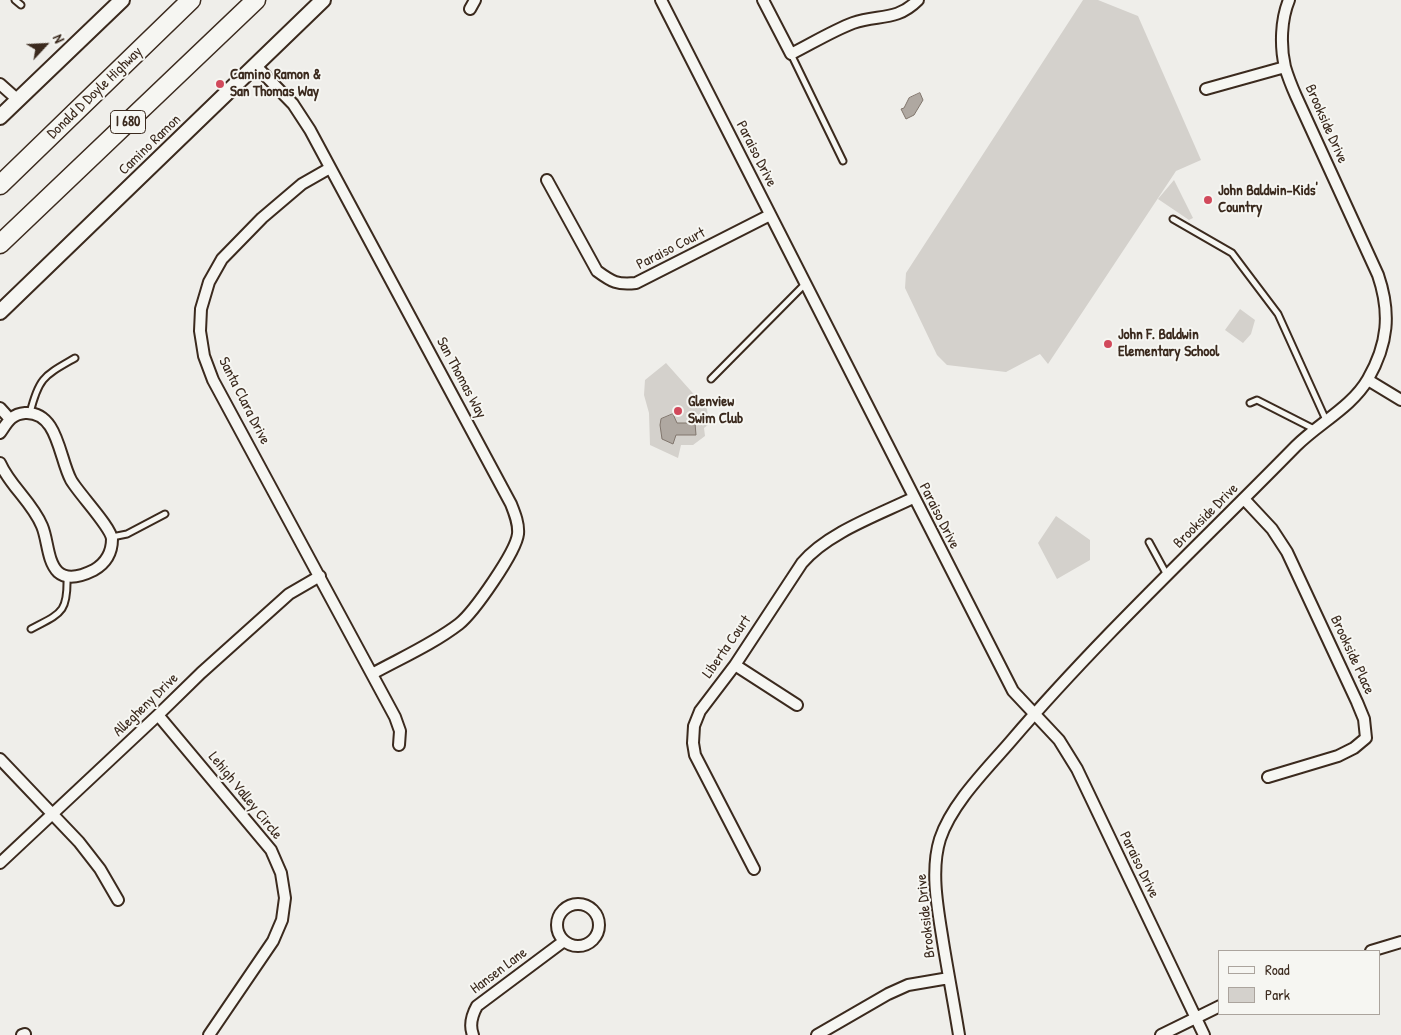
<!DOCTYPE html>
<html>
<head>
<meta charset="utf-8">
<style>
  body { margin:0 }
  #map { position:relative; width:1401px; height:1035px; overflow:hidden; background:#efeeea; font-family:"Patrick Hand",sans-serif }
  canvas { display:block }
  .legend { position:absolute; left:1218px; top:950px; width:162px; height:65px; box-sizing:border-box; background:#f6f6f2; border:1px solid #aba49d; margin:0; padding:6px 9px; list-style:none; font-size:15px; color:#3b2a1e }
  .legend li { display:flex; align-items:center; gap:10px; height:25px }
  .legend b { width:25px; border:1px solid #aba49d }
  .north { position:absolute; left:20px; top:20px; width:50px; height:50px; -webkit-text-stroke:4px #f6f6f2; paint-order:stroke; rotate:65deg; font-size:14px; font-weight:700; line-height:20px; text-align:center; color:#3b2a1e }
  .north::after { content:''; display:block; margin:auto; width:18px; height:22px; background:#3b2a1e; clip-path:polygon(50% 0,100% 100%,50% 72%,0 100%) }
</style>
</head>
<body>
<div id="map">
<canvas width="1401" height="1035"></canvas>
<ul class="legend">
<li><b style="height:6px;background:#f6f6f2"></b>Road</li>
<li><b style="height:14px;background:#d4d1cc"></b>Park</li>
</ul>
<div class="north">N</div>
</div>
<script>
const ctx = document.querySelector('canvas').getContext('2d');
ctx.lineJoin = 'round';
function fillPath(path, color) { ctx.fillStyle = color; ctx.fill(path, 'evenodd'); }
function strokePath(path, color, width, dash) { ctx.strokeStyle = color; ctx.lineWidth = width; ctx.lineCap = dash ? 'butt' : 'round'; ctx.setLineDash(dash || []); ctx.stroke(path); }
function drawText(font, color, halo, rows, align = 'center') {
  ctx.font = font + ' "Patrick Hand",sans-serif'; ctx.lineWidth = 4; ctx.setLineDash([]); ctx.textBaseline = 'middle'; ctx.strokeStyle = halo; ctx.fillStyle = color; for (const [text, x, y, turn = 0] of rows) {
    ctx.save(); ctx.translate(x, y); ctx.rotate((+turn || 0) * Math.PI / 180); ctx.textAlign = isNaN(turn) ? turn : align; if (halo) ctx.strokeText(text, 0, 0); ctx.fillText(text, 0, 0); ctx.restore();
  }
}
fillPath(new Path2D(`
  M1083,0H1098L1138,16L1201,160L1176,171L1048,364L1040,354L1006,372L947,365L937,355L905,288L906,273Z
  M1174,180L1193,218L1189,220L1158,199Z
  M1240,309L1255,320L1251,334L1243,343L1225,330Z
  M666,363L707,409L709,424L704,428L705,436L693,445H681L678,458L650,445L649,413L644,395L645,380Z
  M1056,516L1090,540V560L1057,579L1038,543Z`), '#d4d1cc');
const water = new Path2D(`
  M920,93L923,100L914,115L906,119L901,109L904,108L909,98Z
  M673,414L677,423H695L696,435H676L673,444L662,439L660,425L661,419Z`);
fillPath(water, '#afa8a1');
strokePath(water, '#81766d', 1);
const lane = new Path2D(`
  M15,0L21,5
  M791,54L843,161
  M1173,219L1232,253L1244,269L1278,314L1326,420
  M711,379L805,284
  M1250,403L1257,400L1314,429
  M30,413C39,377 44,376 75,358
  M112,537L127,534L165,514
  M1149,542L1167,575
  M31,629C61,613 68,613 67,577`);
const street = new Path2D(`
  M661,0L1013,691L1059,740L1077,769L1204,1035
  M763,0L791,54C811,44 832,31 853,23C878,14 896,22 918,0
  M470,9L475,0
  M256,66L293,104L310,130L511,504C515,514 519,524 518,534C516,552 474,612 459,624C433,644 401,658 372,674
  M0,84L18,100
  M1206,89L1285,67
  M330,168L302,184L262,218L222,259L209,282L201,309L200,331L204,356L213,380L395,717L400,731L399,745
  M547,180L597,271C612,282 617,285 636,283L770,215
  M1368,380L1401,400
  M0,408L9,418
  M0,433C7,423 11,414 25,413C58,411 59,458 71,480C79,494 111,527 112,539C112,553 106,563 94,570C84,575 68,581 58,572C47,561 48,540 42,526C32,502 10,486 0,463
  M1244,499L1272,529L1287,552L1357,702L1364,719L1366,738L1354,748L1338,756L1268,777
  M735,665L797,705
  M158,715L271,850L281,873L285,898L282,920L273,941L209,1035
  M0,759L79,842L100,869L118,900
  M0,863L158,715L201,673L289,594L320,576
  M754,869L695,755L693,743L694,726L700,711L735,665L802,563C827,533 878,515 913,498
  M557 925a21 21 0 1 1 42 0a21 21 0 1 1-42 0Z
  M1371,951L1401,942
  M22,1035L25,1034
  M473,1035C469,1025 472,1015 477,1006L564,941
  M817,1035L888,994L908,985L949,978
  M959,1035C954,1004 948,973 943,942C938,910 930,871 940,839C952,803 987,769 1011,741C1100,637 1201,543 1296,446C1319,423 1352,407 1368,379C1388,344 1391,313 1378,275L1296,96C1292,87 1288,77 1285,67C1280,46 1281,19 1289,0
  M1161,1035L1220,1006`);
const secondary = new Path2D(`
  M0,117L122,0
  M0,312L323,0`);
const highway = new Path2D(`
  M0,185L191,0
  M0,244L256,0`);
strokePath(lane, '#3b2a1e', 9);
strokePath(street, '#3b2a1e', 14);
strokePath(secondary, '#3b2a1e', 18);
strokePath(highway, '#3b2a1e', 21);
strokePath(lane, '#f6f6f2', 5);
strokePath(street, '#f6f6f2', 10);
strokePath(secondary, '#f6f6f2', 14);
strokePath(highway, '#f6f6f2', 18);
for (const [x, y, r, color] of [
  [220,84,5,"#d1495b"],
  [1208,200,5,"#d1495b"],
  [1108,344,5,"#d1495b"],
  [678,411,5,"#d1495b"]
]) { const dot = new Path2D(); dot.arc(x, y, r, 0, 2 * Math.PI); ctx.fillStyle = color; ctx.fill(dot); strokePath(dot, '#f6f6f2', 2); }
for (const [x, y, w] of [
  [128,122,35]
]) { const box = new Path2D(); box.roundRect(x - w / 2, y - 11.5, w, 23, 4); ctx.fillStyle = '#f6f6f2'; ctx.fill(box); strokePath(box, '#3b2a1e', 1); }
drawText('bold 14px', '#3b2a1e', null, [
  ["I 680",128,122]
]);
drawText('bold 15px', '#3b2a1e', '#f6f6f2', [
  ["Camino Ramon &",230,75],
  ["San Thomas Way",230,92],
  ["John Baldwin-Kids'",1218,191],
  ["Country",1218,208],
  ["John F. Baldwin",1118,335],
  ["Elementary School",1118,352],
  ["Glenview",688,402],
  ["Swim Club",688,419]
], 'left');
drawText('15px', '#3b2a1e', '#f6f6f2', [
  ["Donald D Doyle Highway",95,93,-44],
  ["Brookside Drive",1326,124,66],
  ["Camino Ramon",150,145,-44],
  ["Paraiso Drive",756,154,63],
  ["Paraiso Court",671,249,-27],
  ["San Thomas Way",461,378,62],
  ["Santa Clara Drive",244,401,63],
  ["Paraiso Drive",939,516,63],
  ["Brookside Drive",1206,516,-45],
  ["Liberta Court",727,647,-55],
  ["Brookside Place",1352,655,65],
  ["Allegheny Drive",146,705,-44],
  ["Lehigh Valley Circle",245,796,51],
  ["Paraiso Drive",1139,865,64],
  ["Brookside Drive",926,916,-96],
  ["Hansen Lane",499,971,-37]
]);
</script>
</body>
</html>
